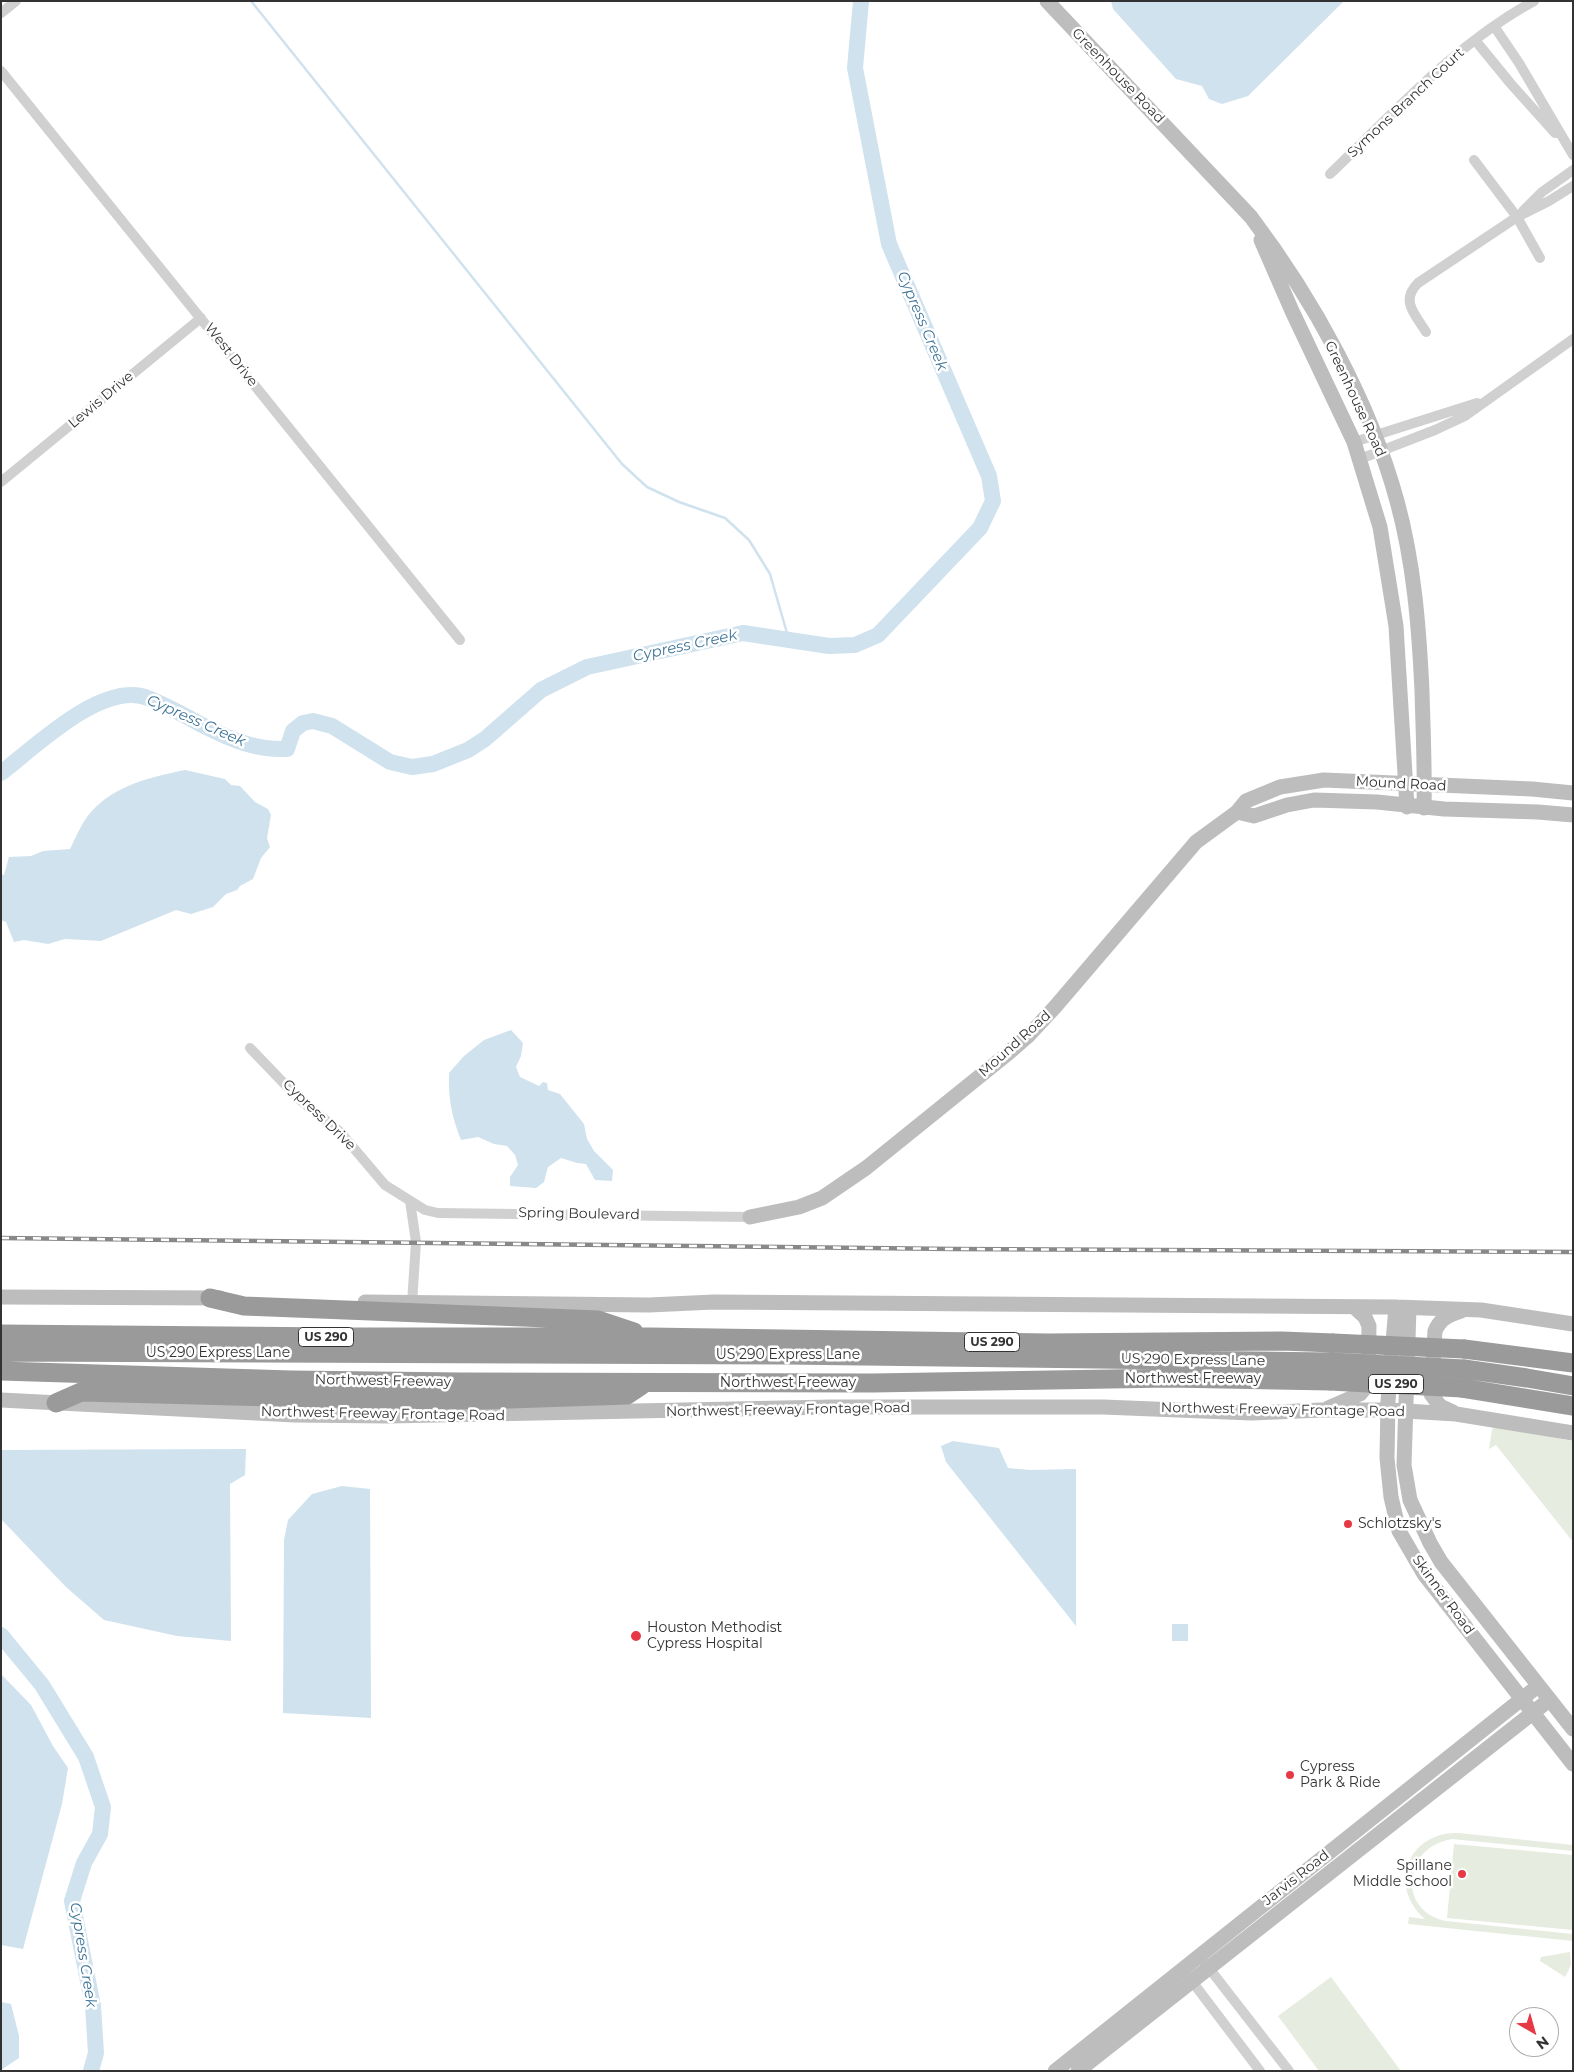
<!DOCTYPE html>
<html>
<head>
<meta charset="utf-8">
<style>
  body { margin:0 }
  #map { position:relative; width:1574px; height:2072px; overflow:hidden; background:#fff; font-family:Montserrat,sans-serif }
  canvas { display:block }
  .frame { position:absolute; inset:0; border:2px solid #333; pointer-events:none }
  .north { position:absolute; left:1509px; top:2007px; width:50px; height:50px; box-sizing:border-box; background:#fff; border:1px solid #adadad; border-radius:50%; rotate:142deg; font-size:14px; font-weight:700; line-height:20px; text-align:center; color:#333 }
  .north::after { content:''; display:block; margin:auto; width:18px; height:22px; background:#e63946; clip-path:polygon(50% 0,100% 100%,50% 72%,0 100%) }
</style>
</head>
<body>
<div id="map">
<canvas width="1574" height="2072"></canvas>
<div class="frame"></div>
<div class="north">N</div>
</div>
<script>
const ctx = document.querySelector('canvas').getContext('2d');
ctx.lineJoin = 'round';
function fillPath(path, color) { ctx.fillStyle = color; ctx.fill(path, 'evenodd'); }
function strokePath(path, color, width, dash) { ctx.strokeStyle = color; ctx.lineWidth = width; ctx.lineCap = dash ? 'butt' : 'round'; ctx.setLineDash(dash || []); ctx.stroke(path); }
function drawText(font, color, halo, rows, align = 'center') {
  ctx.font = font + ' Montserrat,sans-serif'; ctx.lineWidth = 5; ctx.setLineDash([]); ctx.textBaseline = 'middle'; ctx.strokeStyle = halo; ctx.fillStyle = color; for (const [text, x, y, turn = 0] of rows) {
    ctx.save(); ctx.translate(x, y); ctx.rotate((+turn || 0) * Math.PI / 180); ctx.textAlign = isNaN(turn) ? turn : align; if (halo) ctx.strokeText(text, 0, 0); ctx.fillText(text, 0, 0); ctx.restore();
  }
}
fillPath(new Path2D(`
  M1496,1427L1573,1441V1542L1496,1445L1489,1449L1492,1429Z
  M1459,1833L1573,1845V1851L1452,1839C1402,1847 1397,1911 1446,1921L1573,1934V1941L1408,1924L1409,1917L1425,1919C1387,1886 1408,1831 1459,1833Z
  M1454,1844L1573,1855V1930L1447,1918Z
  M1570,1952L1571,1965L1565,1977L1540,1961L1541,1957Z
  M1331,1977L1401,2071H1319L1278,2016Z`), '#e6ecdf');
fillPath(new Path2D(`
  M1111,1H1344L1248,96L1222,104L1209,99L1202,86L1176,79L1113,9Z
  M185,770L225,779L231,785L240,786L255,802L268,809L271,815L267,838L270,847L261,858L253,879L240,886L237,890L226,894L213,907L191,914L176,910L101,941L65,939L48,944L24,940L14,942L6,922L1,920V874L4,875L9,857L31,856L43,851L70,849C76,837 82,822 91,812C115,785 151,777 185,770Z
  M511,1030L523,1043L521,1056L516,1067L520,1077L539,1086L543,1082L547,1083L548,1090L560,1094L584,1124L587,1139L594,1151L613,1170L612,1181L595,1180L586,1164L577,1163L561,1158L548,1167L544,1182L536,1188L510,1186V1177L518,1165L515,1155L507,1146L494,1144L478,1137L461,1140C452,1118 448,1098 449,1073L464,1056L484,1040Z
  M953,1441L999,1448L1008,1468L1030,1470L1076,1469V1626L946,1462L941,1446Z
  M246,1449L245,1475L230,1484L231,1641L177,1636L104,1620L66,1587L1,1519V1450Z
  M342,1486L370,1489L371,1718L283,1713L284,1540L288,1520L312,1494Z
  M1172,1624H1188V1641H1172Z
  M1,1674L31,1705L53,1746L68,1768L62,1804L23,1949L1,1945Z
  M1,2002L11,2004L19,2036V2058L1,2070Z`), '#cfe2ee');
strokePath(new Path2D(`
  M251,1L622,464L647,487L679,502L725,518L749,540L770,574L789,640`), '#cfe2ee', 2.5);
strokePath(new Path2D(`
  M1,773C35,747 100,683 145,697C165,704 185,716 204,726C232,740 255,750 287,749L293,731L303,723L313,721L332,726L390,762L412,767L433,764L468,750L485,739L541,690L587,667L743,633L829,646L855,645L878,635L980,528L993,501L989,476L889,244L855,68L861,1
  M1,1635L42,1685L86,1757L103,1807L100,1834L84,1863L72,1901L93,2006L96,2053L91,2071`), '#cfe2ee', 16);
strokePath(new Path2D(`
  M1,13L16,1
  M1494,26L1519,63L1573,155
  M1475,40L1511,84L1555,133
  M1,71L460,640
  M1474,160L1517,217L1540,258
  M1330,174C1394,113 1455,44 1534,1
  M1523,211L1542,192L1573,170
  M1426,332C1415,314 1400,301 1418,283L1517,217L1549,201L1573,186
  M1354,442L1477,403
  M1360,459L1435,430L1465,416L1573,339
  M1,482L201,318
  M250,1048L298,1098L340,1132L385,1185L425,1210L438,1213L750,1217
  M410,1201L416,1242L412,1303
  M1205,1963L1289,2071
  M1188,1976L1260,2071`), '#d0d0d0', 10);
strokePath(new Path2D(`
  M1047,1L1251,217C1313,299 1370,402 1397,501C1414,563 1419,627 1422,691C1423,730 1425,769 1424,808
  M1261,240L1292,311L1354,442L1380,527L1396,626L1407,807
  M1237,812L1254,816L1287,805L1314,800L1377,802L1444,809L1538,812L1573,815
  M750,1217L799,1207L822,1198L866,1168L1006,1055L1029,1035L1055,1007L1196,842L1237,812L1246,801L1280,787L1324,780L1532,789L1573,793
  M1,1297L220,1298
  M365,1302L649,1305L714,1302L1396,1307L1481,1310L1573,1324
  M1396,1307L1388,1401L1387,1458L1391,1497L1399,1531L1424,1574L1573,1764
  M1409,1308L1404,1465L1410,1500L1430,1543L1441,1562L1573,1729
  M1,1400L295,1415L389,1416L832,1407H1103L1252,1413L1322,1410H1388L1456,1414L1573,1433
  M1328,1408L1360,1394L1368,1384L1369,1326L1365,1317L1354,1307
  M1453,1412L1440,1406L1431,1394L1435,1331C1440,1319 1448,1315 1461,1311
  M1055,2071L1538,1686
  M1078,2071L1549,1700`), '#bdbdbd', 15);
strokePath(new Path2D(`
  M210,1298L244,1306L598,1320L634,1332
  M1,1334L340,1337H650L1048,1343L1282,1341L1333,1343
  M1464,1349L1573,1363
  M1,1352L785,1355L1331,1362
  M1464,1369L1527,1378L1573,1386
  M1,1371L291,1380L461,1382L873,1383L1170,1378L1330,1381
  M1462,1388L1573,1406
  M56,1403L81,1392L349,1399L481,1400L627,1395L642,1385`), '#9a9a9a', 19);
const rail = new Path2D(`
  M1,1238L954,1249L1573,1252`);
strokePath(rail, '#888', 4.5);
strokePath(rail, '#fff', 2.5, [8]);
strokePath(new Path2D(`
  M1333,1343L1464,1349
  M1331,1362L1464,1369
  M1330,1381L1462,1388`), '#9a9a9a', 19);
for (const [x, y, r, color] of [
  [1348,1524,5,"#e63946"],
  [636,1636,6,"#e63946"],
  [1290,1775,5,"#e63946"],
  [1462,1874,5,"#e63946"]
]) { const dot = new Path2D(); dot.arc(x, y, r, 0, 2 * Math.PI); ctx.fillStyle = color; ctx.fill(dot); strokePath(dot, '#fff', 2); }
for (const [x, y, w] of [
  [326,1337,55],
  [992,1342,55],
  [1396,1384,55]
]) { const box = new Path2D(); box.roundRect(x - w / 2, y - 9.5, w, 19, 4); ctx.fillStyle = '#fff'; ctx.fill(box); strokePath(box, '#333', 1); }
drawText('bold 12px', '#333', null, [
  ["US 290",326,1337],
  ["US 290",992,1342],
  ["US 290",1396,1384]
]);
drawText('14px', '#333', '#fff', [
  ["Greenhouse Road",1118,76,46],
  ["Symons Branch Court",1406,103,-43],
  ["West Drive",231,355,52],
  ["Greenhouse Road",1355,399,65],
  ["Lewis Drive",101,400,-40],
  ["Mound Road",1401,784,3],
  ["Mound Road",1015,1044,-42],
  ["Cypress Drive",319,1115,44],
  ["Spring Boulevard",579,1214,1],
  ["US 290 Express Lane",218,1353],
  ["US 290 Express Lane",788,1355],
  ["US 290 Express Lane",1193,1360,1],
  ["Northwest Freeway",1193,1379],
  ["Northwest Freeway",383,1381,1],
  ["Northwest Freeway",788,1383],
  ["Northwest Freeway Frontage Road",788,1410,-1],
  ["Northwest Freeway Frontage Road",1283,1410,1],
  ["Northwest Freeway Frontage Road",383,1414,1],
  ["Skinner Road",1443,1595,54],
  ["Jarvis Road",1296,1878,-38]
]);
drawText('14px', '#333', '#fff', [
  ["Schlotzsky's",1358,1524],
  ["Houston Methodist",647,1628],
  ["Cypress Hospital",647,1644],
  ["Cypress",1300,1767],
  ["Park & Ride",1300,1783],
  ["Spillane",1452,1866,"right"],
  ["Middle School",1452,1882,"right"]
], 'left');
drawText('italic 15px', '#3f7597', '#fff', [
  ["Cypress Creek",922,321,67],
  ["Cypress Creek",685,646,-12],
  ["Cypress Creek",196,721,24],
  ["Cypress Creek",83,1955,81]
]);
</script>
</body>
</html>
